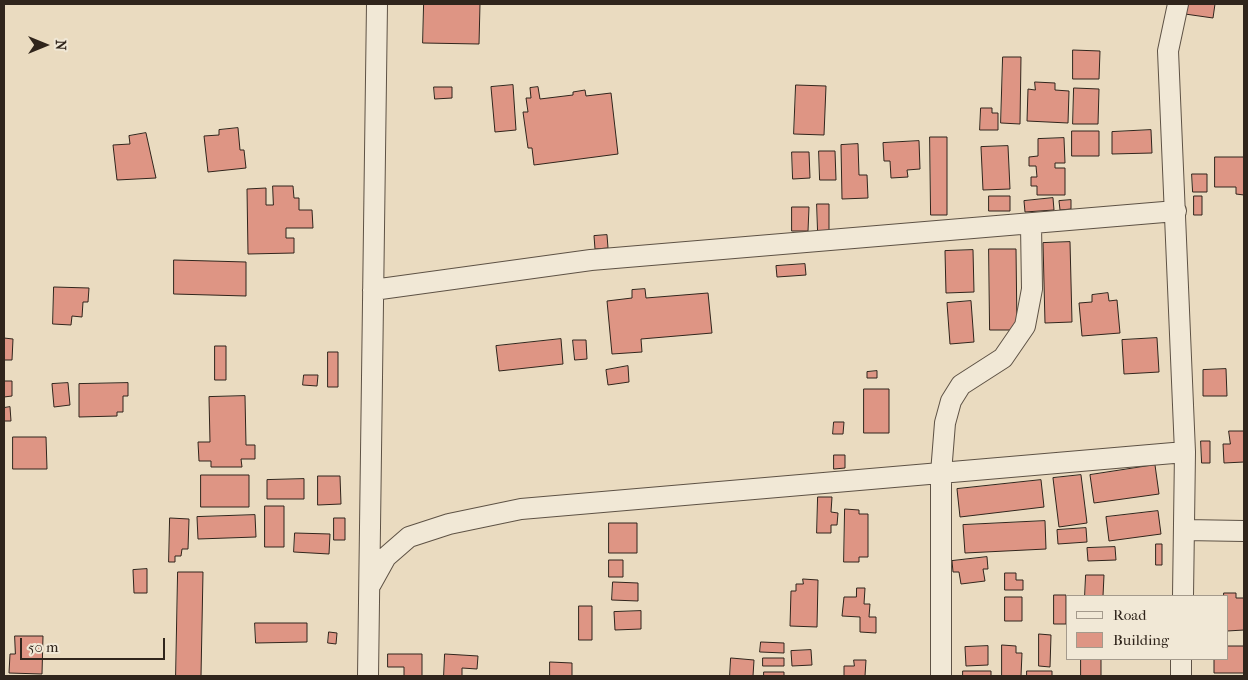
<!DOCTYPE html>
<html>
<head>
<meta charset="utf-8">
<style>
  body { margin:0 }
  #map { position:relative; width:1248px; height:680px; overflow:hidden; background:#eadbc0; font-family:"IM FELL French Canon",serif }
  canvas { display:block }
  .frame { position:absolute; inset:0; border:5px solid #30251c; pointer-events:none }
  .legend { position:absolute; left:1066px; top:595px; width:162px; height:65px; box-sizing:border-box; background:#f1e8d6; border:1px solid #a49a8c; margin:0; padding:6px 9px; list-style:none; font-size:15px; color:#30251c }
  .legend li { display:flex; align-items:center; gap:10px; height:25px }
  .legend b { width:25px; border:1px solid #a49a8c }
  .north { position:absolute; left:20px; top:20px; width:50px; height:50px; -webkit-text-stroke:4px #f1e8d6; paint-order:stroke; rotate:90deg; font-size:14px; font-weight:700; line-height:20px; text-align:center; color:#30251c }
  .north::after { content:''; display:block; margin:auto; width:18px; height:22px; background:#30251c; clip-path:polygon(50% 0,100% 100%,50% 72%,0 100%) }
  .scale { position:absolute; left:20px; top:638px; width:145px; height:22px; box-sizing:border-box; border:2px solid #30251c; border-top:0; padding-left:6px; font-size:15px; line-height:18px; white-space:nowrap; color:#30251c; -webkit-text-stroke:4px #f1e8d6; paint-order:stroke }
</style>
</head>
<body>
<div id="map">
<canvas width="1248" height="680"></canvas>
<div class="frame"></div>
<ul class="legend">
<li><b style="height:6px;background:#f1e8d6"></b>Road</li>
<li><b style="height:14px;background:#de9584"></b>Building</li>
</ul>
<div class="north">N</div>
<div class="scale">50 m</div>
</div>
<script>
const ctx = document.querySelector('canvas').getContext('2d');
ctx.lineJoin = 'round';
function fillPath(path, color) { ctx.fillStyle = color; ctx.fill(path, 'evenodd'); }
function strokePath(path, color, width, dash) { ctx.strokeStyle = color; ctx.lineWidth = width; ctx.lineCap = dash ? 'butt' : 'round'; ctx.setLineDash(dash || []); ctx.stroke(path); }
const building = new Path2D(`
  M424,4H480L479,44L423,43Z
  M1187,4H1215L1213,18L1185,14Z
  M1073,50L1100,51L1099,79H1073Z
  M1003,57H1021L1020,124L1001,123Z
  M1035,82L1055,83V90L1069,91L1068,123L1027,121L1028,89L1035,90Z
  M513,85L516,130L495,132L491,87Z
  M796,85L826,86L824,135L794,134Z
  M434,87H452V98L435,99Z
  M538,87L540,99L573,95V92L585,90L586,96L611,93L618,154L534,165L532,148H528L523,112H528L526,98H531L530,88Z
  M1074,88L1099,89L1098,124H1073Z
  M981,108H992V113H998V130H980Z
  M238,128L240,150H244L246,168L208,172L204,136L219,135V130Z
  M1151,130L1152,153L1112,154V132Z
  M1072,131H1099V156H1072Z
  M146,133L156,178L117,180L113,145L130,144L129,136Z
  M930,137H947V215H931Z
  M1064,138L1065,163H1055V168H1065V195H1037V186H1031V177H1037L1036,166H1029V157L1038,156V139Z
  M919,141L920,169L907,170L908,177L891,178L890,161H884L883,143Z
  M858,144L859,175H867L868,198L842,199L841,145Z
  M1008,146L1010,189L983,190L981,147Z
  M819,151H835L836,180H820Z
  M792,152H809L810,178L793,179Z
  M1215,157H1244V195L1236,194V187H1215Z
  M1192,174H1207V192H1193Z
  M273,186H293L294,198H299V210H312L313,228H286V238H294V253L248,254L247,189L266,188V205H273Z
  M989,196H1010V211H989Z
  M1194,196H1202V215H1194Z
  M1053,198L1054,210L1025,212L1024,201Z
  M1071,200V209L1060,210L1059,201Z
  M817,204H829V231L818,232Z
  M792,207H809L808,231H792Z
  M607,235L608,248L595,249L594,236Z
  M1070,242L1072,322L1045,323L1043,243Z
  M989,249H1016L1017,330H990Z
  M973,250L974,292L946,293L945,251Z
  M174,260L246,262V296L174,294Z
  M805,264L806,275L777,277L776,266Z
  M54,287L89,288L88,302H83L82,317L72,316L71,325L53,324Z
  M645,289L646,298L708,293L712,333L641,339L642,352L612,354L607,301L632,298V290Z
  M1108,293L1109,301L1117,300L1120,333L1082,336L1079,303L1092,302V295Z
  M971,301L974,342L950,344L947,303Z
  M4,338L13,339L12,360H4Z
  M1157,338L1159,372L1124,374L1122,340Z
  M561,339L563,364L499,371L496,346Z
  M573,340H586L587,359L575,360Z
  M215,346H226V380H215Z
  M328,352H338V387H328Z
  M628,366L629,382L608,385L606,370Z
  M1226,369L1227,396H1203V370Z
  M877,371V378H867V372Z
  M304,375H318L317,386L303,385Z
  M4,381H12V396L4,397Z
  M68,383L70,405L54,407L52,384Z
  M128,383V396H123V412H117V416L79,417V384Z
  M864,389H889V433H864Z
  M245,396L246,445H255V459H241L242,467H211V461H199L198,442H210L209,397Z
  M10,407L11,421H4V408Z
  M834,422H844L843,434H833Z
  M1229,431H1244V462L1224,463L1223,444H1230Z
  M13,437H46L47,469H13Z
  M1201,441H1210V463H1202Z
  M834,455H845V468L834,469Z
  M1155,465L1159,494L1094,503L1090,475Z
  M201,475H249V507H201Z
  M1081,475L1087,523L1059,527L1053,478Z
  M318,476H340L341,504L318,505Z
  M304,479V499H267V480Z
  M1041,480L1044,507L960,517L957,489Z
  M818,497H832L831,512L838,513L837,525H831V533H817Z
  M265,506H284V547H265Z
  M845,509L859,510V514H868V557H859V562H844Z
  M1158,511L1161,534L1109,541L1106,517Z
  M255,515L256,537L198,539L197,517Z
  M170,518L189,519L188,549H182L181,556H175V562H169Z
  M334,518H345V540H334Z
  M1045,521L1046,549L965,553L963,525Z
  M609,523H637V553H609Z
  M1086,528L1087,542L1058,544L1057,530Z
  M295,533L330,534L329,554L294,552Z
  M1156,544H1162V565H1156Z
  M1115,547L1116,560L1088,561L1087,548Z
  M987,557L988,569H983L985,581L961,584L959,572H953L952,561Z
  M609,560H623V577H609Z
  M147,569V593H134L133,570Z
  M178,572H203L201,676H176Z
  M1005,573H1016V580H1023V590H1005Z
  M1086,575H1104L1103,596H1085Z
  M803,579L818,580L817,627L790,626L791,591H796V584H803Z
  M613,582L638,583V601L612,600Z
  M857,588H865L864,604H870L869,617H876V633L860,632V617L842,616L844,597H856Z
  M1224,593H1236V598H1244V630L1227,631V596H1224Z
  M1054,595H1066V624H1054Z
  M1005,597H1022V621H1005Z
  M579,606H592V640H579Z
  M641,611V629L615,630L614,612Z
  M255,623H307V642L256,643Z
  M329,632L337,633L336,644L328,643Z
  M1039,634L1051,635L1050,667L1039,666Z
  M15,636H43L42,674L9,673L10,654H15Z
  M761,642L784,643V653L760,652Z
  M1002,645L1016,646V653H1022L1021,676H1002Z
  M988,646V665L966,666L965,647Z
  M1227,646H1244V673H1214V659H1227Z
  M811,650L812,665L792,666L791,651Z
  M388,654H422V676H404V667H388Z
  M445,654L478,656L477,669L462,668V676H444Z
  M731,658L754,660L753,676H730Z
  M763,658H784V666H763Z
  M1081,659H1101V676H1081Z
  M854,660H866L865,676H844V666H854Z
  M550,662L572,663V676H550Z
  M963,671H991V676H963Z
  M1027,671H1052V676H1027Z
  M764,672H784V676H764Z`);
fillPath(building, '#de9584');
strokePath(building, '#30251c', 1);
const minor = new Path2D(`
  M1178,4L1168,51L1185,452L1183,596
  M373,290L591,260L1176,211
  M1185,530L1244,531
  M371,584L386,557L409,537L449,524L521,509L1185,452
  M368,676L377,4
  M941,676V473L945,423L951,401L961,385L1003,358L1025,326L1032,289L1031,225
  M1181,676V659`);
strokePath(minor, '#5e5245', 22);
strokePath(minor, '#f1e8d6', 20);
</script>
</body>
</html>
